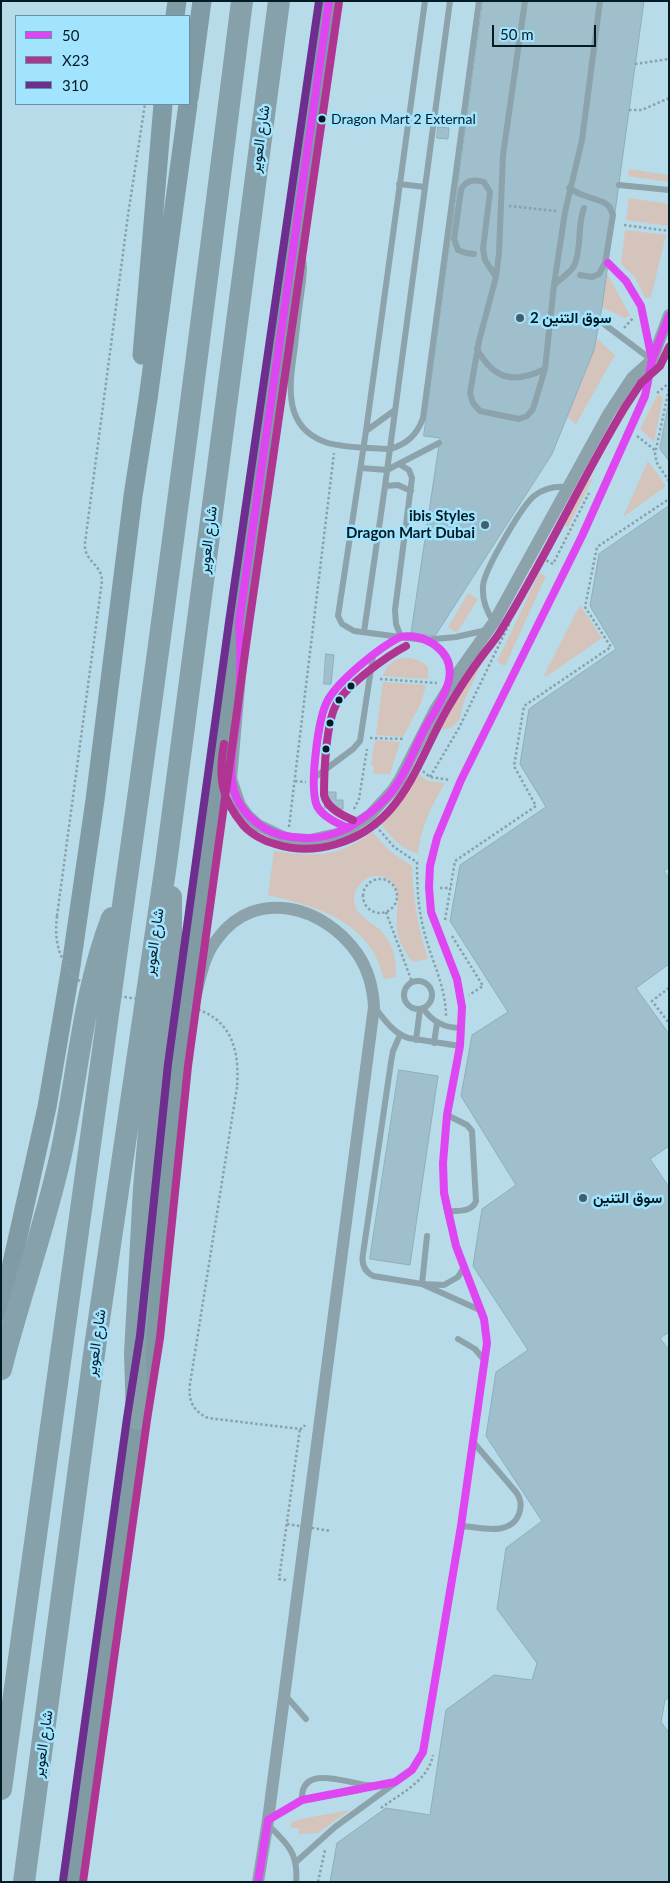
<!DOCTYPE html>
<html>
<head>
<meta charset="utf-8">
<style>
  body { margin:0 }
  #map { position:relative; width:670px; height:1883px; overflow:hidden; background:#b7dbe9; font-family:Lato,sans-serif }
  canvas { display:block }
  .frame { position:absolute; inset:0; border:2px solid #021c25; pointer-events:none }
  .legend { position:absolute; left:15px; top:15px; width:175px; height:90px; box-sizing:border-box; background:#a2e3fe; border:1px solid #6293a7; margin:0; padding:6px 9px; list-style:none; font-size:15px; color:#021c25 }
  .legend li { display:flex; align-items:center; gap:10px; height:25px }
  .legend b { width:25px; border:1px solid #6293a7 }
  .scale { position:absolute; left:492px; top:25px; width:104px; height:22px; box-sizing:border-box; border:2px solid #021c25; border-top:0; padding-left:6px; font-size:15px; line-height:18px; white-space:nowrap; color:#021c25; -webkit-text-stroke:4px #a2e3fe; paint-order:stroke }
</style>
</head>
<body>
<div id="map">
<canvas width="670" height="1883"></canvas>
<div class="frame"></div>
<ul class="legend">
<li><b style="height:6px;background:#de46f2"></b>50</li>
<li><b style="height:6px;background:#b03593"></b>X23</li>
<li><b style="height:6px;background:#6e2e90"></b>310</li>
</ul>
<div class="scale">50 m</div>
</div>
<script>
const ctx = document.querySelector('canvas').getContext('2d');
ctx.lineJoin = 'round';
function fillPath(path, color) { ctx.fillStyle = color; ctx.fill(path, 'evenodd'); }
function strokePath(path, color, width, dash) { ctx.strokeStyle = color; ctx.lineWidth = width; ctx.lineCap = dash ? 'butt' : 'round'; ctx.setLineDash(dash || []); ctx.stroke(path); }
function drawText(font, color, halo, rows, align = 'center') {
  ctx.font = font + ' Lato,Vazirmatn,sans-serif'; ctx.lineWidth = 5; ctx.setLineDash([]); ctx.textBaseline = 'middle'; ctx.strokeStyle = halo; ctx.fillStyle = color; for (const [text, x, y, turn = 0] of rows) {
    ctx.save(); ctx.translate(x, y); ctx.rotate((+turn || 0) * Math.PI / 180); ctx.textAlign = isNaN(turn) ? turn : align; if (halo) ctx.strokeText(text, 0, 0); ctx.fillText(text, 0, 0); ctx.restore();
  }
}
fillPath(new Path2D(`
  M629,169L669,175V182L628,176Z
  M629,198L669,204L668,226L626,220Z
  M625,230L666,235L651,297L645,298L635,277L621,264Z
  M607,274L630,315L625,318L602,307Z
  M597,339L615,355L576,424L567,417L586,371Z
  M658,394L663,398L654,442L640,429Z
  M648,461L666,486L623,517Z
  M593,478L568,527L563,524L585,482Z
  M539,573L546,576L505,666L497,662Z
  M468,593L478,599L457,633L448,627Z
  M580,605L602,638L546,677L544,675Z
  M401,658C412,657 420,660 428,667V679L383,676C386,666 391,661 401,658Z
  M479,663L481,664L463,704L460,719L451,728L439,730L459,692Z
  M383,682L426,685L421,703L403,737L376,735Z
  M375,740L400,742L390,774H373L374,766H371Z
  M415,770L427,781L445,783C432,805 420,828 418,854C400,848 391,838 380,822L398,801Z
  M372,832L391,852L412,866C413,899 418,928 428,959L413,962C400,947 395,933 397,913C397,904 400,896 395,887C390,877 377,872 366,879C355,886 350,899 358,911C366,923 380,925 388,940C395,951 396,964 396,977L384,979C381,970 378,959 372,950C350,915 305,904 268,895L274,851C317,857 336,858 372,832Z
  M350,1810L318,1833L299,1834V1828H292L290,1823L301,1819Z`), '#d4c4bc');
const building = new Path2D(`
  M483,1H644L602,307L594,350L552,454L435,636L411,633L440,438L424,436Z
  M438,127L449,128L448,139L437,138Z
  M669,401V461L660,449Z
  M669,506V867L664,871L669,878V964L636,988L669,1034V1146L650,1159L669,1187V1332L660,1338L669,1350V1697L665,1700L661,1722L669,1733V1882H330L337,1843L386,1808L430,1815L446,1710L494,1675L532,1680L537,1663L497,1609L506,1548L542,1521L486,1436L496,1372L528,1350L473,1266L482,1209L516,1185L461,1096L472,1035L508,1012L450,921L460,865L546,807L520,764L529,709L616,649L590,606L599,554Z
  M326,654L334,655L331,684H324Z
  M325,792H336V800H343V809L325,808Z
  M399,1070L438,1076L410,1265L370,1259Z`);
fillPath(building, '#9ebfcb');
strokePath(building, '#8daeba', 1);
strokePath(new Path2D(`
  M635,64L669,59
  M629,110H642L669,98
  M509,206L556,211
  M624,225L669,231
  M624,328L634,317
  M669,389L655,454L657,463L669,481
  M657,393L669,383
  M637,436L656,451
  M542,558L553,564L589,493
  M380,679L437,683
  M370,738L405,739
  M419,768L430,777L450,780
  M430,777L459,728L510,622
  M295,781L306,782
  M354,809L359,799L367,749
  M376,826L394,847L418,863
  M289,827L334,453
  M417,862C417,886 418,908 424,931C431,960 446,986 446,1017
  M363 896a17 17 0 1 1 34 0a17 17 0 1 1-34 0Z
  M440,888H451
  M386,912L412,982
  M57,916L102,581C102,564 83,561 85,543L128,215L145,104
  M445,920L455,861L536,806L514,766L524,706L611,647L585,607L597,547L669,499
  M452,936L483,986L469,995
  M669,988L652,1001L669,1023
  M237,1087L190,1384C188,1401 193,1411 208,1418L300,1429L303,1428L305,1425
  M286,1580L279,1579L300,1429
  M381,1808C401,1793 428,1781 433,1755
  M318,1882L325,1850`), '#89a0a9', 2.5, [2.5, 2.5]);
strokePath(new Path2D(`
  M425,1L366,431L338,616L342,624L354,631L424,640L456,637L487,630
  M525,1L503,155L499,253L496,277L479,341L470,393L473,403L480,411L519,419L527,416L533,409L545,369L554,285L565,212L582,140L600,1
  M399,184L425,187
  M619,185L669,190
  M569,188L580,194L603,202L609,206L613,215L605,263L599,274L592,277L580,275
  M301,243L304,267L303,281C300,302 297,324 295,346C290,382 281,426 325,442C341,448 372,448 390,449C407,444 417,435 423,418L479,1
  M474,254L466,253L458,250L454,239L461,190C465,180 474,179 484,182L490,192L483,249L485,260L496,277
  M554,285C560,279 570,273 574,266C582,250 577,225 584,208
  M600,321L652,360
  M477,349C494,380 514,384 545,369
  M366,431L395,410
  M399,464L409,470L412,478L395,610L396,624L401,637
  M361,468L387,470L439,443
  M385,486L398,485L411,491
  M494,622C486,611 482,599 483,586C484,570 522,506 534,496C544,488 555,486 567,487
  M364,632L385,486L450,1
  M425,641C444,648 451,663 449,682
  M314,778L353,749L360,741L373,656
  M348,828C337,824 323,816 317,806C309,792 320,714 327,700C335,685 384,645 400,637
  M404 995a14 14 0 1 1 28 0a14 14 0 1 1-28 0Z
  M375,1008C385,1020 392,1032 408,1038L460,1046
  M423,1008C432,1022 445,1028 461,1028
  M400,1035L393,1051L391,1062L363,1254C361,1264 364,1271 373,1276L422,1284L444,1285L458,1277L464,1267
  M416,1040L420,1009
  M434,1043L437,1023
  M447,1115L467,1125L472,1131L476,1201C472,1213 457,1210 447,1212
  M427,1236L422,1284L482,1311
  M458,1339L475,1349L485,1361
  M461,1526C480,1527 510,1537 519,1514C522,1506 521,1499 516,1492L474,1443
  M285,1695L306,1719
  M302,1800C300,1763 347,1783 367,1785C375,1786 383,1785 391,1783
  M269,1819L302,1800L355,1791L376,1785
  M268,1825C287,1843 299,1854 296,1882
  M296,1862L335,1827L409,1773L415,1767L423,1752L461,1526L487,1343L484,1319L456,1246L447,1212L444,1193L443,1163L447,1115L460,1046L462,1007L457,979L431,912L429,887L430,866L437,838L461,780L582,536L648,386L652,360L641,306L626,281L608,263`), '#8ca3ab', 6);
strokePath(new Path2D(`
  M241,664L231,779L240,805L248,816L258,825L287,839L310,840L337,834L349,829L370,815L392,791L400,779L435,710L460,670L494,622L609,413L632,378L652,360L669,315
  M194,1002C200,980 203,956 218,938C256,887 324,906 357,953C368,969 373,987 374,1007L268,1820L258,1882`), '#8ca3ab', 12);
strokePath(new Path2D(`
  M175,16L177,1
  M189,98L202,1
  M142,355L163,104
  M1,1312L47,1107L71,966L95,800L133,496L148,399L188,104
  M73,1882L137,1419L150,1337L178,1065L239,623L329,1`), '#819ba5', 19);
strokePath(new Path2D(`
  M1,1369C19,1297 45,1227 61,1154C78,1075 83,993 112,918
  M137,1419L135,1353L144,1188L150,1121L171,948V897
  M1,1789C41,1489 84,1190 125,891C167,595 205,298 242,1
  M24,1882L95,1347L166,864L279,1`), '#87a1ab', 22);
strokePath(new Path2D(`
  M57,916C55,933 56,948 65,964C104,1033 247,957 237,1087
  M287,1524L331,1531`), '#89a0a9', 2.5, [2.5, 2.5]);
strokePath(new Path2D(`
  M329,1L239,623C241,651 241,679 238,707C235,745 219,785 249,816C258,825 269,832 281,835C305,841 326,839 348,828
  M608,263L626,281L641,306L652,360
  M400,637C412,635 427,638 436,646C469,671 434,709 422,734C412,755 404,777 389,795C377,809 363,819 348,828C337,823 323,817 317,806C309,788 318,717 328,700C339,680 380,647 400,637Z
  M258,1882L268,1820L302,1800L395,1782L412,1770L423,1752L461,1526L487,1343L484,1319L456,1246L444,1193L443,1163L447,1115L460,1046L462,1007L457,979L431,912L429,887L430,866L437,838L461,780L582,536L645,396L652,360L669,316`), '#de46f2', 8);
strokePath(new Path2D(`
  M224,744C218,778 221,798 243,825C251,834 264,841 275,844C315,857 361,842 389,811C416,781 428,741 449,706C459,689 470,672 482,656C488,648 495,640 500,632C545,559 581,480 625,407L641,383L660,366L669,347
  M353,820C341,815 327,808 324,795C324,772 326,721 337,703C348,684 387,656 406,646
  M83,1882L147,1420L160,1338L188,1066L249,624L339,2`), '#b03593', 8);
strokePath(new Path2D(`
  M63,1881L127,1418L140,1336L168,1064L229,622L319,1`), '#6e2e90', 8);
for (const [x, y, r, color] of [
  [322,119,4.5,"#021c25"],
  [520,318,5,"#415f6a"],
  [485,525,5,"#415f6a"],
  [351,686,4.5,"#021c25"],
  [339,700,4.5,"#021c25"],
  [330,723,4.5,"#021c25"],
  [326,749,4.5,"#021c25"],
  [583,1198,5,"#415f6a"]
]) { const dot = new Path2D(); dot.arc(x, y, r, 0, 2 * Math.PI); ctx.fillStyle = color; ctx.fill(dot); strokePath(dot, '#a2e3fe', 2); }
drawText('14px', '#021c25', '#a2e3fe', [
  ["Dragon Mart 2 External",331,119]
], 'left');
drawText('15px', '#021c25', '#a2e3fe', [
  ["شارع العوير",260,139,-82],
  ["شارع العوير",208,540,-83],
  ["شارع العوير",154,942,-82],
  ["شارع العوير",96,1343,-82],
  ["شارع العوير",43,1744,-82]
]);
drawText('bold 15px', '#021c25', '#a2e3fe', [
  ["سوق التنين 2",530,318],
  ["ibis Styles",475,516,"right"],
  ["Dragon Mart Dubai",475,533,"right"],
  ["سوق التنين",593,1198]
], 'left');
</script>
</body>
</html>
